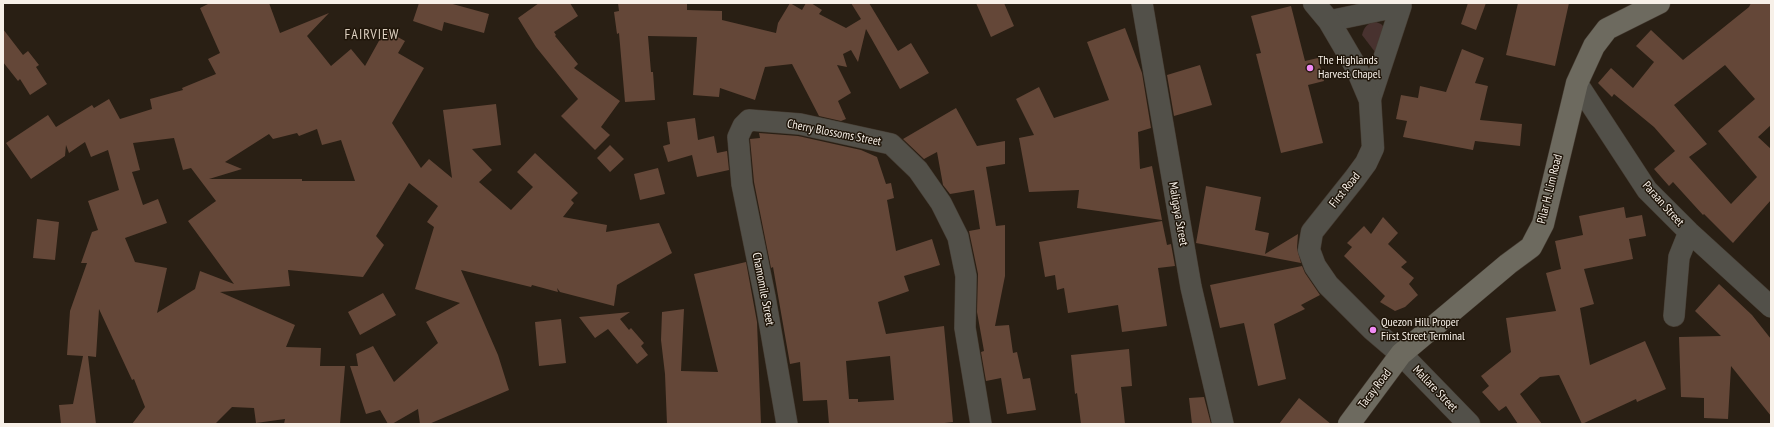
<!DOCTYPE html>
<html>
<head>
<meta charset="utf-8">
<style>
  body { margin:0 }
  #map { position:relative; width:1774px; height:427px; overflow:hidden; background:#291f14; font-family:"PT Sans Narrow",sans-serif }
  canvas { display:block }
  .frame { position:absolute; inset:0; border:4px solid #f7f0e8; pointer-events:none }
</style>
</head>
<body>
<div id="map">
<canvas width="1774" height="427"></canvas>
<div class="frame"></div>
</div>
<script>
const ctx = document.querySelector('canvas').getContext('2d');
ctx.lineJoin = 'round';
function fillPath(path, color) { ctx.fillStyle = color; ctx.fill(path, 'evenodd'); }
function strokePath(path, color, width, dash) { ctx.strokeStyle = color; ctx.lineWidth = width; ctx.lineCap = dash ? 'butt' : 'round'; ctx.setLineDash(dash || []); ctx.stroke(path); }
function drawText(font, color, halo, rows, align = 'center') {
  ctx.font = font + ' "PT Sans Narrow",sans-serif'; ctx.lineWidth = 3; ctx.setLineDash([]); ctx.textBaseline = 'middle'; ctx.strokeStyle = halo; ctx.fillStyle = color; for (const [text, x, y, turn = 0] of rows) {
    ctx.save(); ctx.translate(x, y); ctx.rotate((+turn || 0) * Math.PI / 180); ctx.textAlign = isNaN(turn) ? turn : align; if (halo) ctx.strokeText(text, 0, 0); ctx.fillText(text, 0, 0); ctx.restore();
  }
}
fillPath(new Path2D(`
  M1376,22L1381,24L1385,28L1375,52L1362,35C1364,27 1367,23 1376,22Z`), '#48322f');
fillPath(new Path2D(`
  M210,3H269L280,33L329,13L307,36L331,66L351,49L365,66L385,30L405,41L398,53L424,68L392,123L421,168L429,159L452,178L443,110L496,104L501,145L472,149L492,170L479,182L511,210L533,187L517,172L535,153L578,193L571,200L574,203L563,217L607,225L606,232L659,223L672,253L617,285L614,306L560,292L557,288L558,292L532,285L531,287L461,270L498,355L509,390L429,424H420L418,409L392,424H388L380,410L366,414L350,366H358L356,354L373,346L394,382L438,343L426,322L460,303L415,289L434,227L427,222L438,206L409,183L376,236L384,245L363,277L288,270L290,286L220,292L295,325L286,347L321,348L320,366H345L340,424H284L285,419L256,423L254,408L232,407L215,424H132L145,407L134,379L132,380L99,309L96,357L88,356L96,424H61L59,405L73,404L83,356L67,355L70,311L87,263H81L92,232L98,230L88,201L119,190L108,150L91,157L85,142L69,153L66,145L65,156L31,179L6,143L48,115L56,127L92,105L94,108L109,99L120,119L152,109L150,99L183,90L182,88L216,74L208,59L220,53L200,8ZM317,129L322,145L341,140L355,181H302V179H209L242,169L225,162L269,134L273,139L297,133L299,136ZM174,138L183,170L191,168L216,201L188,221L234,284L200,271L195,289L157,313L167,268L135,262L125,238L167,223L158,199L143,205L132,172L140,170L133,143Z
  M419,3H449L489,14L484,33L444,22L442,31L413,21Z
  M539,3H570L578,16L554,32L556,35L555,36L578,64L574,68L620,101L601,127L610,135L595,150L561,116L578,99L536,47L518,18Z
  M618,3H687V10L722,11V20L776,33L778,23L790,3L802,10L806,3H811L822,10L819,14L846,28L861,19L851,3H869L898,51L911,43L929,73L900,89L866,29L858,62L851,50L843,54L847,67L837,65L851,93L838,101L846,119L841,121L819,116L792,64L765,67L755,100L720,88L719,97L693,95L697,37L648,36L651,72H653L655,100L625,102L619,33L617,34L614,12L619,11Z
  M976,3H1004L1014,26L991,37Z
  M1468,3H1486L1476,30L1461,24Z
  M1518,3H1569L1555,66L1506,55Z
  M1751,3H1771V125L1758,137L1771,149V200L1733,243L1704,214L1703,215L1673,182L1669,186L1654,169L1675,151L1654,127L1614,94L1612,97L1598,83L1611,68L1633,88L1654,62L1636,46L1651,30L1683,60L1749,7ZM1725,65L1755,99L1718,131L1757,177L1731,204L1689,157L1707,144L1674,105Z
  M1291,6L1305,61L1318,58L1324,81L1308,85L1323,143L1281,153L1256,54L1261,53L1251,16Z
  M1125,28L1142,73L1151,128L1138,132L1140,169L1152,166L1162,220L1077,208L1079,190L1029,192L1019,138L1034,135L1016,99L1039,87L1054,118L1109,100L1087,42Z
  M3,29L23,55L28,51L39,65L36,67L47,84L30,95L20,79L18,81L3,62Z
  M1462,49L1484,58L1475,83L1488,86L1480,120L1522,124L1520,146L1475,141L1473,150L1403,137L1407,121L1396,119L1401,95L1418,98L1420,86L1446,92Z
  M1200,65L1212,105L1174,116L1167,75Z
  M956,108L977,146L1005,141V164L986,167L996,226L1005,225V276L995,326L1009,325L1013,353L1017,352L1023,379L1030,378L1036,410L1007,414L1001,378L986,381L981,352L984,351L977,312L978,274L969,231L980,229L974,190L950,194L943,185L937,152L924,159L903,139Z
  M695,118L698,140L714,136L717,153L727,151L729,170L697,177L692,155L668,162L663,146L670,144L667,122Z
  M759,133L798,136L861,150L877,157L886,184L891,183L894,198L887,200L896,251L932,239L940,265L904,276L909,291L878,302L886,334L944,326L953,422L936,424H829L827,400L803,401L800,362L790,364L773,267L771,268L754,182L750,139L760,138ZM890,356L894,400L858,402V399H849L846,361Z
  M610,145L624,159L610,172L597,158Z
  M658,168L665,194L640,200L634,174Z
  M1206,186L1261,197L1255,230L1269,233L1265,254L1298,234L1297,248L1301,263L1196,243Z
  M1624,207L1626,218L1642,215L1646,236L1629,239L1633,259L1584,269L1594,304L1580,308L1590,365L1645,341L1666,389L1637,402L1636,399L1582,424L1559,375L1540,377L1520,394L1542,424H1518L1506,406L1499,411L1482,392L1489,386L1481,376L1511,352L1506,318L1556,311L1546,273L1561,269L1555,241L1583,235L1579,216Z
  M1383,217L1398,233L1388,244L1407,262L1401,267L1414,278L1409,284L1418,295L1405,307L1395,311L1380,302L1385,296L1344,256L1352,247L1347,243L1364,226L1371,234Z
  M37,219L59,222L55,260L33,258Z
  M1162,221L1167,245L1171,244L1175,266L1158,268L1167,326L1122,332L1118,305L1068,313L1064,288L1057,290L1055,275L1045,277L1039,242Z
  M746,262L757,322L761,424H667L665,374L661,340L662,312L684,309L681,371L718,372L694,274Z
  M1302,266L1305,273L1320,295L1301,305L1305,309L1274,324L1286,379L1258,386L1244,323L1220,328L1210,285Z
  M1719,284L1752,315L1771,339V416L1731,366L1728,419L1704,418V398L1681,397L1679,337L1721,336L1695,311Z
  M383,293L396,315L360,335L348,312Z
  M630,312L620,319L629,330L631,328L644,343L641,346L648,355L637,364L608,329L595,338L579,317Z
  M561,319L566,363L539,366L535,322Z
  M1129,349L1132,386L1121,387L1125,424H1081L1077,393L1075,394L1071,355Z
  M1204,397L1211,424H1192L1189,398Z
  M1299,398L1331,424H1279Z`), '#644738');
const minor = new Path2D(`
  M1142,3L1191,287L1223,424
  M1329,21L1401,6L1370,100
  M1577,83L1647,190L1689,232L1771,307
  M1674,316L1679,257L1689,232
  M787,424L765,297L742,184L738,137L743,126L749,120L800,124L891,144L918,170L941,203L958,237L966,276L965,328L981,424`);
const tertiary = new Path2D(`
  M1314,3L1329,21L1356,67L1370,100L1373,148L1366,163L1355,178L1312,232L1309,250L1315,266L1328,285L1373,330L1401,354L1469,424`);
const secondary = new Path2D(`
  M1349,424L1401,354L1508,264L1531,247L1543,224L1577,83L1594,46L1607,29L1659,3`);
strokePath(minor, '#463c32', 22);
strokePath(tertiary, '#463c32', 23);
strokePath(secondary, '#463c32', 23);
strokePath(minor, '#525049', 21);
strokePath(tertiary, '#525049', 22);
strokePath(secondary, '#6d6a5f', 22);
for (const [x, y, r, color] of [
  [1310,68,4,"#f08bf5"],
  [1373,330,4,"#f08bf5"]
]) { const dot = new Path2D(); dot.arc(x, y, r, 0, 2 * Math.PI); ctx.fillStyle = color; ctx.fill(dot); strokePath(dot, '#20160a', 1.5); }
drawText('12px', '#f7f0e8', '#20160a', [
  ["The Highlands",1318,61],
  ["Harvest Chapel",1318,75],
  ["Quezon Hill Proper",1381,323],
  ["First Street Terminal",1381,337]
], 'left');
drawText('12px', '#f7f0e8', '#20160a', [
  ["Cherry Blossoms Street",834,133,11],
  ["Pilar H. Lim Road",1550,189,-76],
  ["First Road",1345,190,-51],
  ["Paraan Street",1663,204,48],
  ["Maligaya Street",1178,214,80],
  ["Chamomile Street",763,289,79],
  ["Tacay Road",1375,389,-53],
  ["Mallare Street",1435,389,46]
]);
ctx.letterSpacing = '1px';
drawText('14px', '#ddd0c0', '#20160a', [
  ["FAIRVIEW",372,35]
]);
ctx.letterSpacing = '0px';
</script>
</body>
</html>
